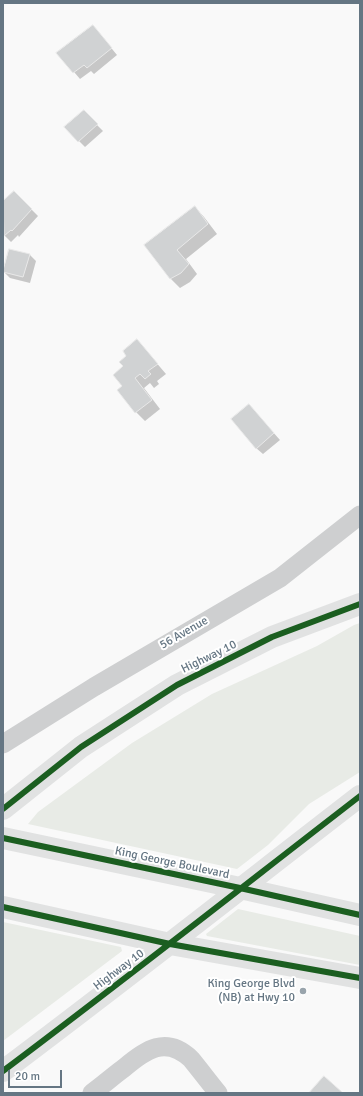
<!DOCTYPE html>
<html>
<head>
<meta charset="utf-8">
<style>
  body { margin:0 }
  #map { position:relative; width:363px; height:1096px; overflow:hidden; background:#f9f9f9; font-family:Signika,sans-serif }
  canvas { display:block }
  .frame { position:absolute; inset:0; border:4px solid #657683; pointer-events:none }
  .scale { position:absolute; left:8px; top:1070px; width:54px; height:18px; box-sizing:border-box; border:2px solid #657683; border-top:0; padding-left:5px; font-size:12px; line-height:14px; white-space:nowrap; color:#657683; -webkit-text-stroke:3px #fff; paint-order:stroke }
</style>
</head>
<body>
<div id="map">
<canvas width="363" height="1096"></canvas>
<div class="frame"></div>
<div class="scale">20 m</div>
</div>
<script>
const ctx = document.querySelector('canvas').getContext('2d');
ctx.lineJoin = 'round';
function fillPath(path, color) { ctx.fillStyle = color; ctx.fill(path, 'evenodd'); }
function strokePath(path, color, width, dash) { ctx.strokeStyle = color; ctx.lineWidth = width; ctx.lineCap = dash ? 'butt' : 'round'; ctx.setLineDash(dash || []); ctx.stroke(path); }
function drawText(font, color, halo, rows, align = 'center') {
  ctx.font = font + ' Signika,sans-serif'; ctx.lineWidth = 4; ctx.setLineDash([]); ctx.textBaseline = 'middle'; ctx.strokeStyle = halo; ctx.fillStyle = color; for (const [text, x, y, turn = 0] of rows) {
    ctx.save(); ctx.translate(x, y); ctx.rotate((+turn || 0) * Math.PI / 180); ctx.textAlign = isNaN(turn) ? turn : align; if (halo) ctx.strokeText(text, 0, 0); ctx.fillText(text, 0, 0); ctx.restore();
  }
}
fillPath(new Path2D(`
  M360,623V772L309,804L268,845L237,869L28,824L38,812L132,743L212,694L317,646L354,625Z
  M238,909L360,936V965L207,936L206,934Z
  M3,922L121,947L122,951L3,1041Z`), '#e8ebe6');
fillPath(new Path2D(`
  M99,33L117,55L94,74L91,71L80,79L58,53Z
  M83,111L103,131L85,147L65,127Z
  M14,192L38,216L19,237L18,235L11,242L3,234V203Z
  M195,207L204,217L217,234L186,259L197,274L190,282L180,288L171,279L145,246Z
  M10,250L30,255L36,261L30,283L10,278L3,271Z
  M137,340L166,374L157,381L159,384L154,388L150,383L144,388L160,409L145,421L136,412L123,386L124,366L128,356Z
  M249,405L280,440L263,454L256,448Z`), '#0003');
const building = new Path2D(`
  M93,25L112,48L87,68L84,65L73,73L56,53Z
  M84,110L98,124L78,142L64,127Z
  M14,191L32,209L12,231L11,230L4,236L3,201Z
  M195,206L208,224L177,250L189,264L181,273L170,279L144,245Z
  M9,249L30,254L23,277L3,272Z
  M137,339L158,364L148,371L151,374L145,379L140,374L135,378L152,400L135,413L117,390L122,386L113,375L123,366L119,362L126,356L123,351Z
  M249,404L274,433L256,449L231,419Z
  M324,1076L343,1093H309Z`);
fillPath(building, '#d0d2d3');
strokePath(building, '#e8e8e8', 1);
strokePath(new Path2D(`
  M3,744L94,687L280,578L360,515
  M92,1093C103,1085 113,1076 124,1068C145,1050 166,1035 191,1059C200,1070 209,1082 218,1093`), '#cecfd0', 19);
strokePath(new Path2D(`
  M3,838L240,888L360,915
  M3,907L170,944L360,978`), '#e1e2e2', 22);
strokePath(new Path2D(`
  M3,809L81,747L177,685L272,637L360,604
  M3,1071C123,981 241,888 360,796`), '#e1e2e2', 22);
strokePath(new Path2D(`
  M3,809L81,747L177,685L272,637L360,604
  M3,838L240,888L360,915
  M3,907L170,944L360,978
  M3,1071C123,981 241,888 360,796`), '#1b5e20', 6);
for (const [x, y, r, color] of [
  [303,991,4,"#99a4ac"]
]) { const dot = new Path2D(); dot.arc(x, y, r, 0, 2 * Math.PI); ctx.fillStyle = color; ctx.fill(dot); strokePath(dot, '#fff', 1.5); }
drawText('12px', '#657683', '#fff', [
  ["56 Avenue",184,633,-30],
  ["Highway 10",209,657,-26],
  ["King George Boulevard",172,863,12],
  ["Highway 10",119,970,-37]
]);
drawText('12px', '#657683', '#fff', [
  ["King George Blvd",295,984],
  ["(NB) at Hwy 10",295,998]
], 'right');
</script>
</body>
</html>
